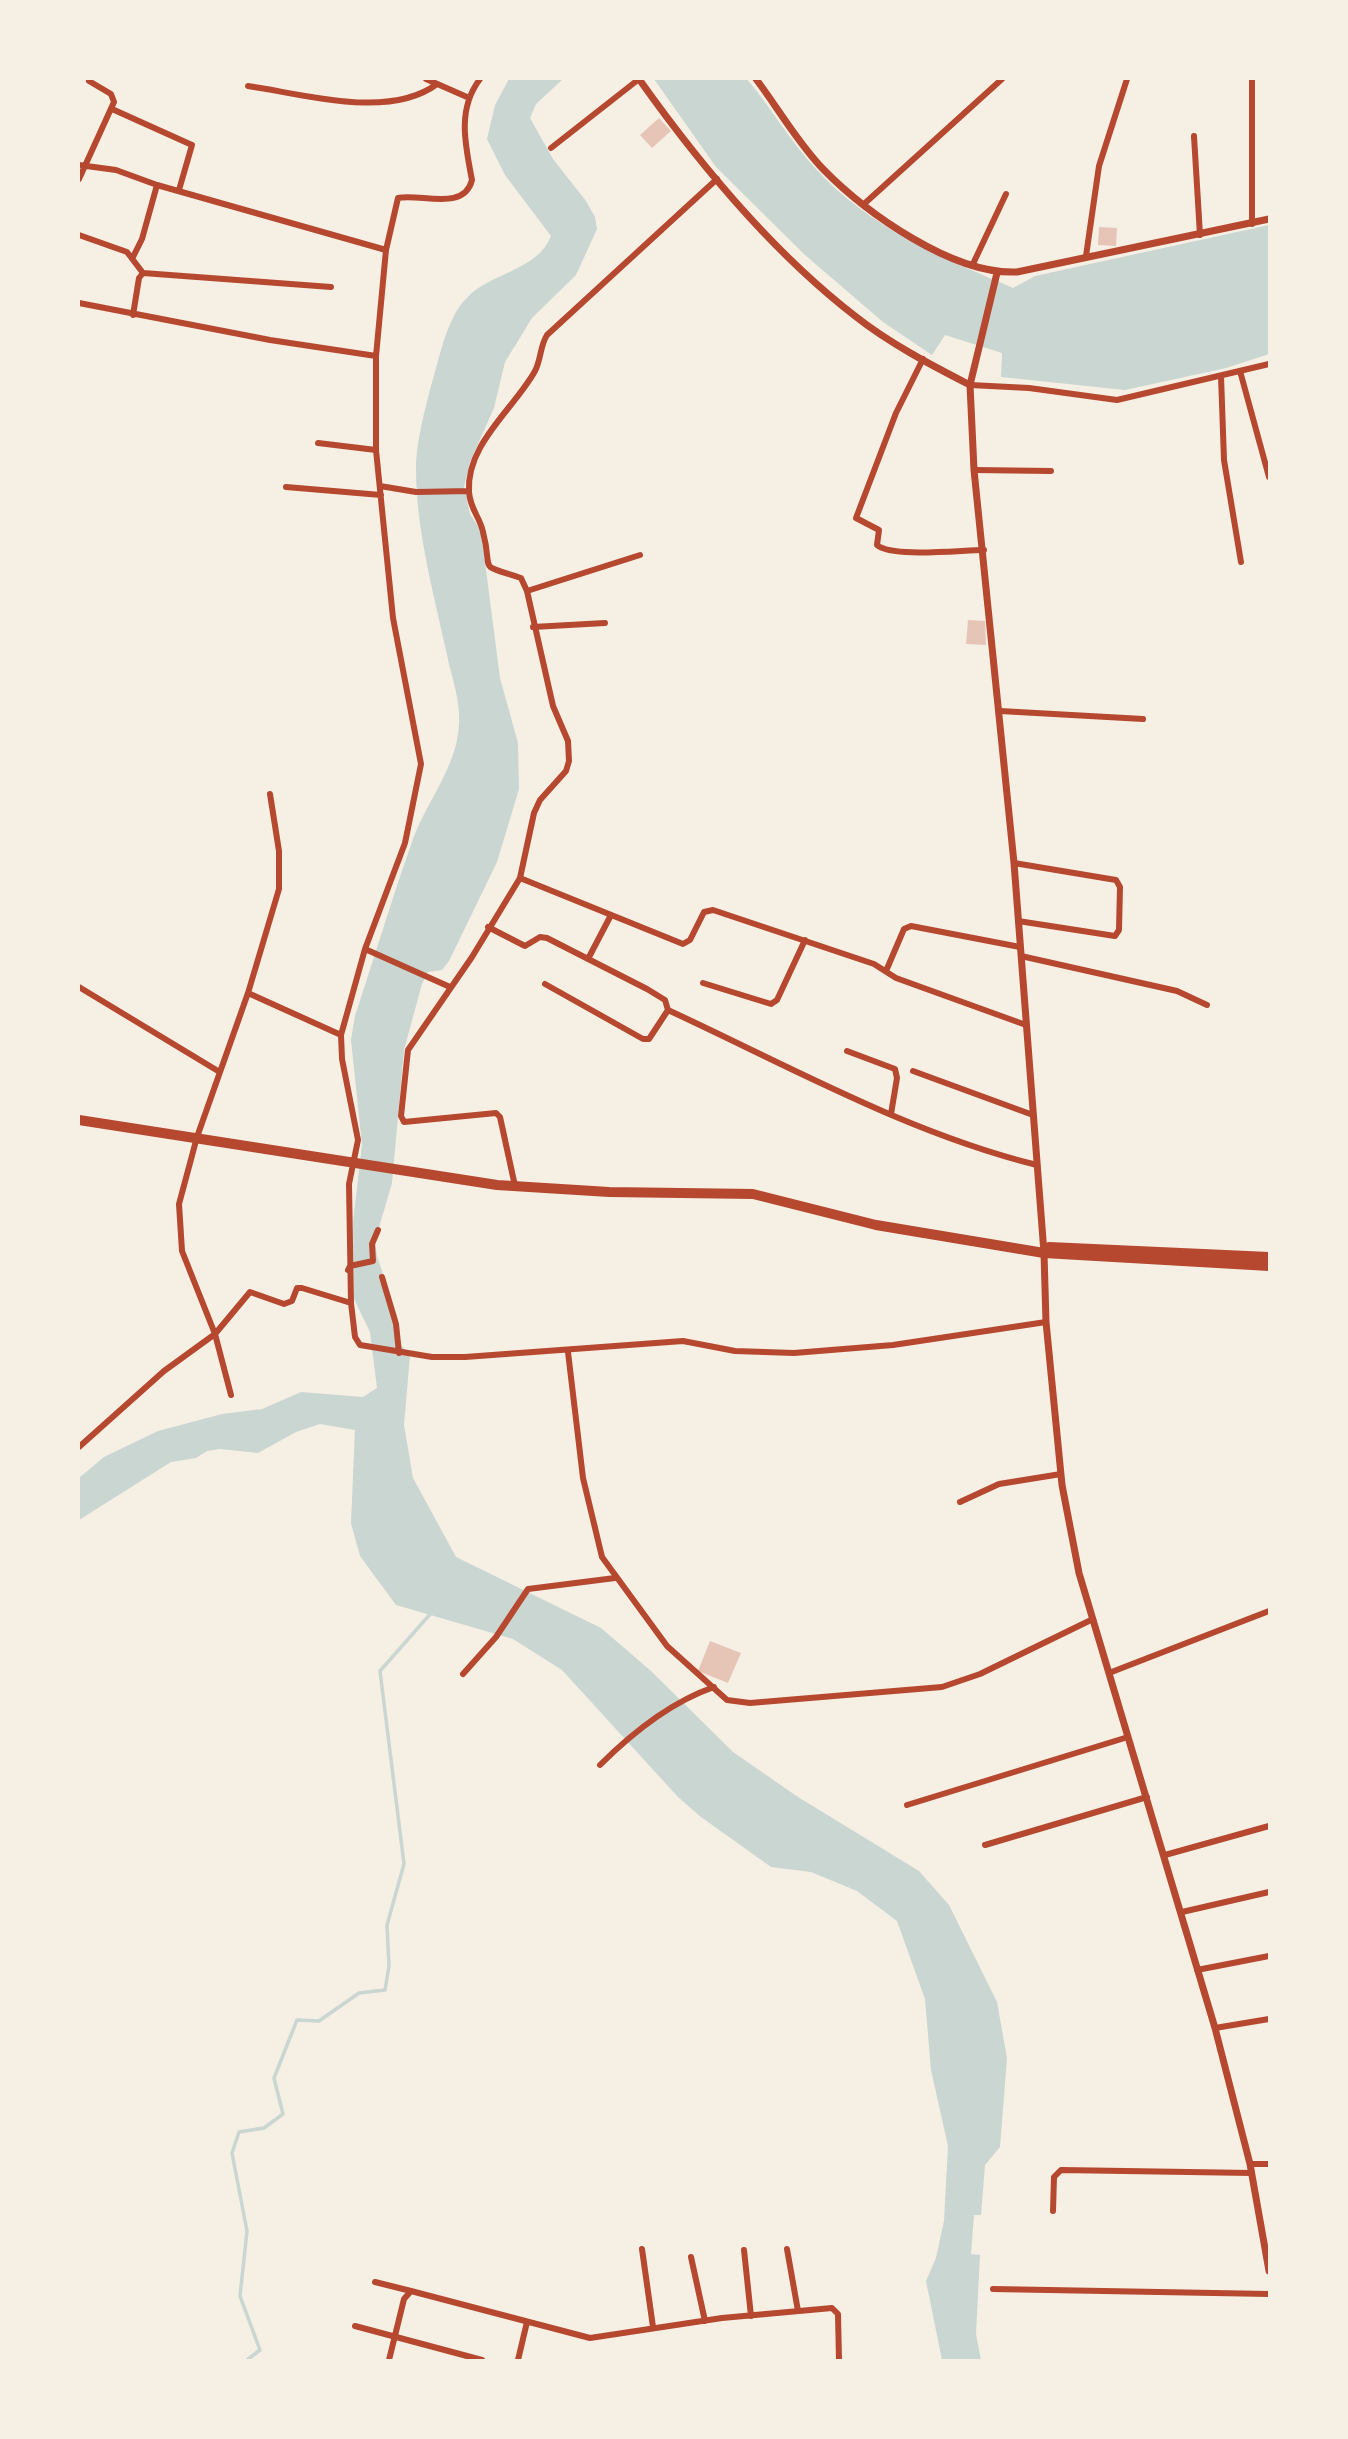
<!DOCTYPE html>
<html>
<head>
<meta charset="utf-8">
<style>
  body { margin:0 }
  #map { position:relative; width:1348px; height:2439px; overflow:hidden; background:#f6efe4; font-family:"DM Sans",sans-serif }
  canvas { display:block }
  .frame { position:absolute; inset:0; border:80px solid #f6efe4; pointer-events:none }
</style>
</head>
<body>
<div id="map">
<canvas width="1348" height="2439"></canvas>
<div class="frame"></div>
</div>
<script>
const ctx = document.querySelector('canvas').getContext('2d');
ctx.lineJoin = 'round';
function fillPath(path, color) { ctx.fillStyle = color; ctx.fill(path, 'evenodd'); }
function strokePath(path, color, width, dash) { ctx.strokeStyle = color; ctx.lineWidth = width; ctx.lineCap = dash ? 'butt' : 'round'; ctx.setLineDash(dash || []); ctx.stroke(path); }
fillPath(new Path2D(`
  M509,79H563L536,104L530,118L553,159L586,201L595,217L597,229L576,275L532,318L505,362L494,408L470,462L464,487L470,514L481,531L500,678L518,743L519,789L497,862L449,961L442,970L428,972L422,984L404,1050L392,1183L375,1241L377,1256L397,1316L400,1344L410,1355L404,1425L413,1478L456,1557L601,1628L651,1671L733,1752L798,1797L919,1871L949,1905L997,2002L1007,2058L1000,2147L985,2165L981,2215H974L971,2254L980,2255L976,2334L981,2360H942L926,2281L936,2258L944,2221L948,2146L931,2070L925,1999L897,1921L857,1891L811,1872L771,1867L701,1817L678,1797L562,1670L513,1639L396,1605L360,1556L351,1523L355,1430L320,1424L296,1432L258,1453L220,1449L207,1451L196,1458L171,1462L79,1520V1478L104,1457L158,1431L222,1414L262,1409L301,1392L363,1397L377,1388L370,1332L354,1299L353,1222L362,1145L351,1040L355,1016C374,959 391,901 411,845C426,799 462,764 459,713C458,694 451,674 447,655C434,594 416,531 416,468C416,434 434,376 443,343C447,331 455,310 464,301C488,272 537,272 551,236L505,175L487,139L495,105Z
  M654,79H747C771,108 790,141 816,169C868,227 943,258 1013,288L1035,276L1269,225V354L1226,368L1125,390L1001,377L1002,353L945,335L932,355L883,322L805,255L716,167Z`), '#c9d6d2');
strokePath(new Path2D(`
  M247,2360L260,2350L240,2296L247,2231L232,2153L239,2132L264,2128L283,2114L274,2078L297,2020L319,2021L359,1993L385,1990L389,1966L387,1925L404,1864L380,1671L432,1612`), '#c9d6d2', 3.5);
fillPath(new Path2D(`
  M659,118L671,131L652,148L640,135Z
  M1099,227L1117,228L1116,246L1098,245Z
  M968,620L985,621L986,645L966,644Z
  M710,1641L741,1653L728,1683L698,1671Z`), '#e6c5b7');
strokePath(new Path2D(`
  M426,79L467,97
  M248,86C304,94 389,120 437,84
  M112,109L192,145L179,190
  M1194,136L1200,235
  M551,148L639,79
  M79,165L116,170L157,185L386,250
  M79,179L114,102L111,94L89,81
  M864,204L1002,79
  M1252,224V79
  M79,235L127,252L143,273
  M1086,256L1099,166L1127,79
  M133,257L142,239L157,185
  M972,266L1006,194
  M79,303L270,340L376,356
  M133,315L139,278L143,273L331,287
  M923,359L896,413L856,518L879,530L877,545C892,558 961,550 984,550
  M1240,371L1269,477
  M1221,376L1224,460L1241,562
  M970,385L1029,388L1117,400L1269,364
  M318,443L376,450
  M974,470L1051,471
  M380,486L416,492L469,491
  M286,487L381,495
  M527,591L640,555
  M533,627L605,623
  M1000,711L1143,719
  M1014,863L1116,880L1120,887L1119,930L1115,936L1018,921
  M520,878L683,944L690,940L704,912L713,910L874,964L896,978L1026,1025
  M488,927L525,946L540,937L547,938L647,989L665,1000L668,1010C789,1066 908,1133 1037,1165
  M365,949L450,987
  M1021,956L1177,991L1207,1005
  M588,959L611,915
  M886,971L904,929L911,926L1020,947
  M703,983L771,1004L777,1000L805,940
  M545,984L643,1039H649L668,1010
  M79,987L218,1071
  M248,993L341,1035
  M847,1051L895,1069L897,1078L891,1114
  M913,1071L1033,1115
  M515,1186L500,1117L496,1113L404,1122L401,1116L408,1050L472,957L520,878L534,813L540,800L566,771L569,761L568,741L553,706L527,591L521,578C475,563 494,574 483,532C480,517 470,509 469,492C466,444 514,409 535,371C541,360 540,346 547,335L717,179
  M348,1270L350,1266L373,1261L372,1244L378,1230
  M382,1277L396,1324L399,1353
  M351,1303L349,1184L358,1140L342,1059L341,1035L365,949L405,843L421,764L393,618L376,450V356L386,250L398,198C420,193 464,212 472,180C465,144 457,109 480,79
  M568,1352L583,1478L602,1557L667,1646L727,1700L750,1703L942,1687L980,1674L1093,1619
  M231,1395L215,1334L182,1251L179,1204L197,1137L248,993L279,889V851L270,794
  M79,1447L164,1371L215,1334L250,1292L284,1304L292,1301L297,1288H302L351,1303L355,1337L360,1345L432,1357H465L683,1341L735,1351L794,1353L893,1345L1046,1322
  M960,1502L999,1484L1061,1474
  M1109,1673L1269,1611
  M463,1674L496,1637L528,1589L615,1578
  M600,1765C632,1733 671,1702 714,1687
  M907,1805L1128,1737
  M985,1845L1147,1797
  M1165,1855L1269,1826
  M1182,1912L1269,1892
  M1197,1970L1269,1956
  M1215,2028L1269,2019
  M1250,2164H1269
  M1053,2211L1054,2177L1061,2170L1252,2173
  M642,2249L653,2327
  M787,2249L798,2311
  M744,2250L751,2316
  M691,2257L705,2321
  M375,2282L411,2291
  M993,2289L1269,2294
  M355,2326L482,2360
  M389,2360L404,2299L411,2291L590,2338L722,2318L832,2308L838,2314L839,2360
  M518,2360L527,2322`), '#b5482f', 6);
strokePath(new Path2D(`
  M639,79C700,165 771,251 855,316C889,343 931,365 970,385
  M756,79C778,108 797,142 823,169C866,213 953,275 1017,272L1269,219
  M997,273L970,385L974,470L1014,863L1044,1253L1046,1322L1062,1485L1079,1573L1215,2028L1250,2164L1269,2271`), '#b5482f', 7);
strokePath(new Path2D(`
  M79,1120L497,1185L609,1192L753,1194L876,1225L1044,1253L1269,1266
  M1044,1253L1049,1247L1269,1257`), '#b5482f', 10);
</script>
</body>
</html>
